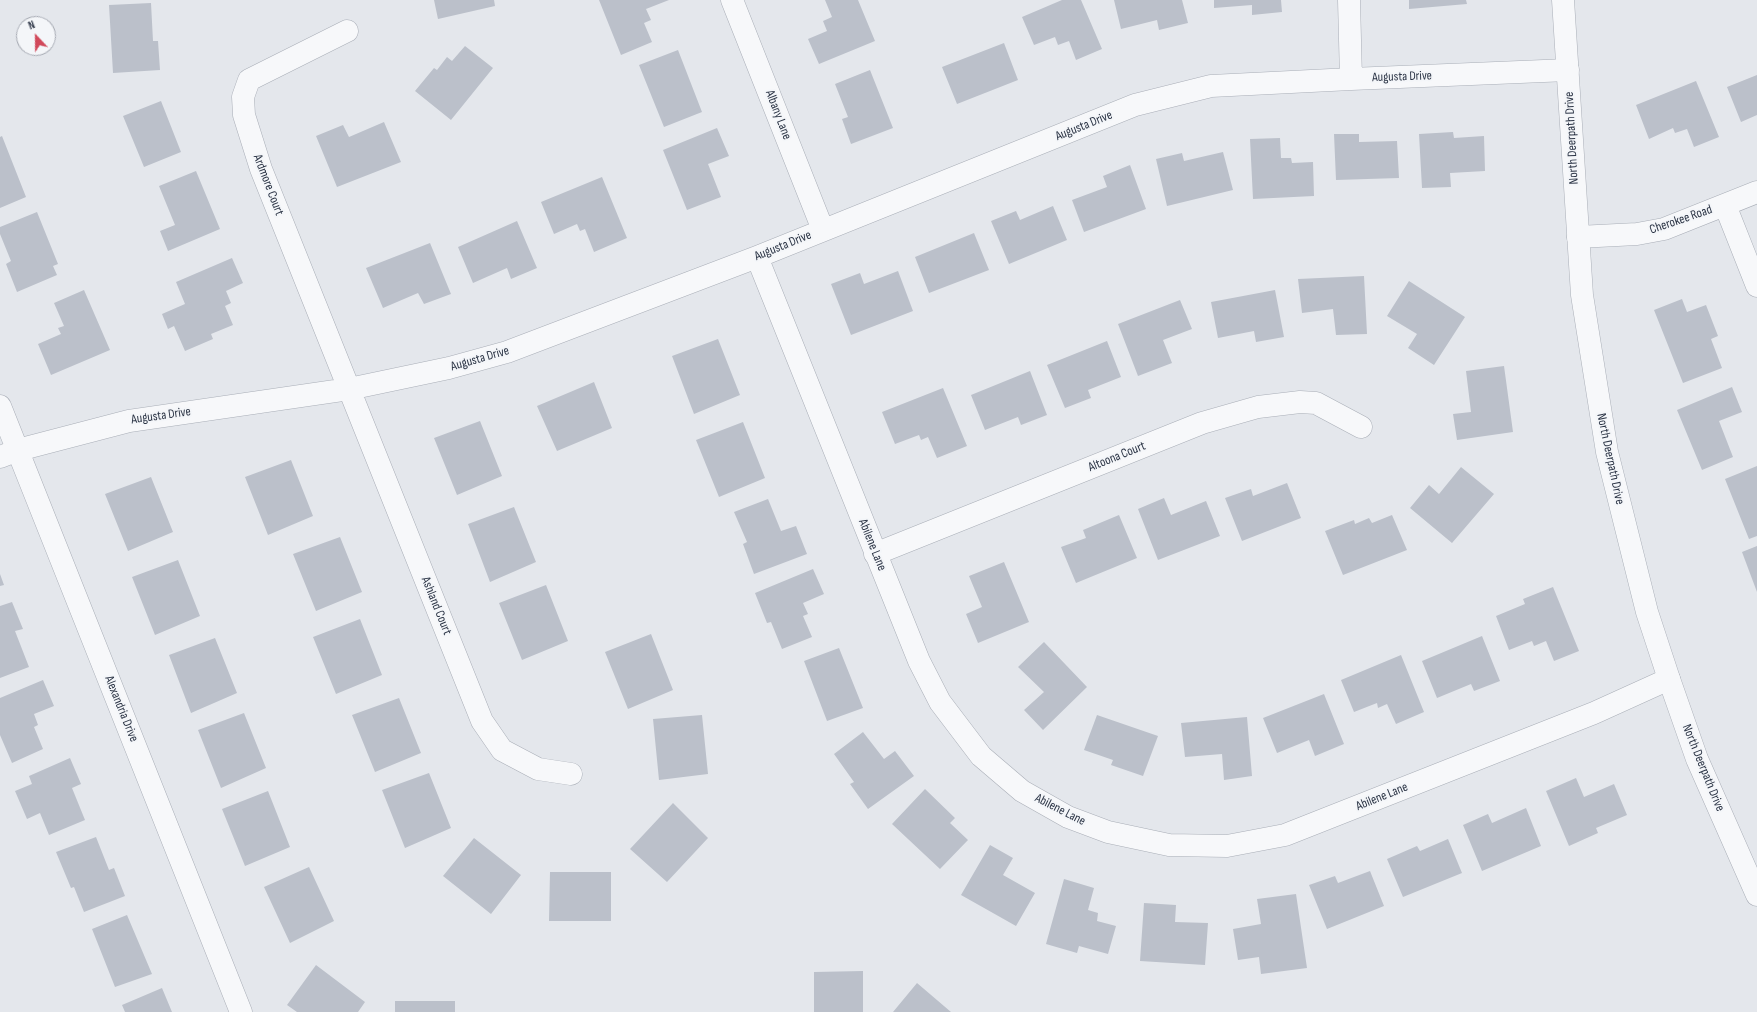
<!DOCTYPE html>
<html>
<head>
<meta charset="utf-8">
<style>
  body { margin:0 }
  #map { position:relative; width:1757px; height:1012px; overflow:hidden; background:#e4e7ec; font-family:"Sofia Sans Condensed",sans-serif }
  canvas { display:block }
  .north { position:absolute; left:16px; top:16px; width:40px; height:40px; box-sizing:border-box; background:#f4f6f9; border:1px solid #a4a8b1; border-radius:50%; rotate:338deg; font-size:11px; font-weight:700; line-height:16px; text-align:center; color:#2b3445 }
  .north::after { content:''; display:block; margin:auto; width:14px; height:18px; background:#d1495b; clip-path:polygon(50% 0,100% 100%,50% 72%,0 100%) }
</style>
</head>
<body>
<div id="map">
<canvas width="1757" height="1012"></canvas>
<div class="north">N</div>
</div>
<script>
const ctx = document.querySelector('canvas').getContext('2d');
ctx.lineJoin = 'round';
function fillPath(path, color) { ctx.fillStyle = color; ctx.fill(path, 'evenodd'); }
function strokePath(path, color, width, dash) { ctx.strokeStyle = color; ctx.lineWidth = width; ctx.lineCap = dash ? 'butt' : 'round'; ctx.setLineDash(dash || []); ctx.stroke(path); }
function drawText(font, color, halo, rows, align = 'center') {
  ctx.font = font + ' "Sofia Sans Condensed",sans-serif'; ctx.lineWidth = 4; ctx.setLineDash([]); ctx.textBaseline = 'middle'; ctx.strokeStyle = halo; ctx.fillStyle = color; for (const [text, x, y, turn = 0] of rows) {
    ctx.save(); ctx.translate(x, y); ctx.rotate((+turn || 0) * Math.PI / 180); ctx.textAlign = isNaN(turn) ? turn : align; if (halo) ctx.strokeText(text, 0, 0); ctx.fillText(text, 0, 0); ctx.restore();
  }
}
fillPath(new Path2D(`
  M434,0H494L495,6L438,19Z
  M599,0H669L646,9L651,20L644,23L652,42L621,55Z
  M825,0H858L875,41L819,64L808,39L827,31L823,21L832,17Z
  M1062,0H1081L1102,49L1076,60L1069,41L1058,45L1055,37L1034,45L1022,17Z
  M1114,0H1182L1188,23L1159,30L1157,20L1121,29Z
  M1214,0H1281L1282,12L1252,15V5L1214,8Z
  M1409,0H1466L1467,4L1409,9Z
  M151,3L153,41H158L160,70L113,73L109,5Z
  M1004,43L1018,80L957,104L942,67Z
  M465,46L493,68L451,120L415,91L434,68L437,70L447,57L452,61Z
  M678,50L702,112L664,127L639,65Z
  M870,70L893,128L851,144L842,119L848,117L835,84Z
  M1757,75V115L1741,122L1727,87Z
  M1696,81L1719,137L1694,147L1687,129L1675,133L1673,128L1649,139L1636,105Z
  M161,101L181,152L144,167L123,116Z
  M384,122L401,162L337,187L316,136L343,125L349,137Z
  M717,128L729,156L708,164L721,197L687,210L663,150Z
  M1453,132L1454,138L1484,136L1485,171L1450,173L1451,187L1422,188L1419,134Z
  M1334,134H1359V142L1397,141L1399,178L1336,180Z
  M2,136L26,197L0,208V137Z
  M1280,138L1281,158H1291L1292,163L1313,162L1314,196L1253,199L1250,139Z
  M1223,152L1233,190L1167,206L1156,159L1182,153L1184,161Z
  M1130,165L1146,209L1084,232L1072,200L1107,187L1103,176Z
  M196,171L220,229L168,251L160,231L175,225L159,186Z
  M602,177L627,238L594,252L585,229L580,231L577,224L554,234L541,202Z
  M1053,206L1067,240L1009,264L991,221L1016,211L1020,220Z
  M37,212L58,264L53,266L57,275L17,292L6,264L11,261L0,234V227Z
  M517,221L537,268L511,279L507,268L473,283L458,247Z
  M974,233L989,270L929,293L915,257Z
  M430,243L451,294L424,304L418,293L383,308L366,268Z
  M232,258L243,283L226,291L231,303L225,306L233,325L211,334L213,339L185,351L174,326L168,329L162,314L185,304L176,282Z
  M898,271L913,311L851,335L831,284L860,273L864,284Z
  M1364,276L1367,334L1336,335L1333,309L1302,313L1298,279Z
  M1409,281L1465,317L1434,365L1408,348L1417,334L1387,316Z
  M84,290L110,350L51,375L38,344L61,334L58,328L64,326L54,303Z
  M1275,290L1284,337L1256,342L1254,331L1218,338L1211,302Z
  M1682,299L1687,312L1706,305L1718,336L1711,339L1722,368L1683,383L1654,310Z
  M1180,300L1192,329L1163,340L1172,363L1138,376L1118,324Z
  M718,339L740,395L694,414L672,356Z
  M1107,341L1121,377L1088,390L1091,398L1065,408L1047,365Z
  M1504,366L1513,432L1457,440L1453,414L1471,412L1466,371Z
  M1030,371L1047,415L1021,425L1018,417L985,430L971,395Z
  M594,382L612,428L557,451L537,406Z
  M1732,387L1742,412L1719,421L1733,457L1702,470L1677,410Z
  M943,388L967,446L937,458L928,437L921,440L919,435L895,444L882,412Z
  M480,421L502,476L457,495L434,438Z
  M743,422L765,478L719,497L696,440Z
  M291,460L313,516L268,535L245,477Z
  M1757,466V536L1749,539L1725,479Z
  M1461,467L1494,494L1452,543L1410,508L1429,485L1439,494Z
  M151,477L173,532L128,551L105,494Z
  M1287,483L1301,518L1242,541L1225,498L1251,489L1253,496Z
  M1164,498L1171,515L1206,501L1220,536L1158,560L1138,509Z
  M768,499L781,531L796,526L807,554L754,574L743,544L747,542L734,512Z
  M514,507L536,562L490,582L468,524Z
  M1119,515L1137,558L1076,583L1061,547L1086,538L1083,530Z
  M1392,515L1407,550L1343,575L1325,531L1354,520L1355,524L1369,518L1372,523Z
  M340,537L362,592L316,611L293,554Z
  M1757,546V592L1742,552Z
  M178,560L200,616L155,635L132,577Z
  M1004,562L1029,622L978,643L966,614L982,607L969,576Z
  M813,569L824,594L803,603L808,614L803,616L812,637L782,649L771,622L767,623L755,593Z
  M0,574L4,585L0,586Z
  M546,585L568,641L522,660L499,603Z
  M1553,587L1579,651L1554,661L1546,641L1534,646L1532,641L1509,650L1496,616L1525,604L1523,599Z
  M12,602L23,629L15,631L29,667L0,678V606Z
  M360,619L382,675L336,694L313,637Z
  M651,634L673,690L628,709L605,652Z
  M1482,636L1500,681L1474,691L1471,684L1437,698L1422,661Z
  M215,638L237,693L191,713L169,655Z
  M1044,642L1087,687L1043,730L1024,710L1044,692L1018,667Z
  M839,648L863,708L827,721L804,661Z
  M1401,655L1424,712L1396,724L1387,704L1378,708L1377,703L1354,712L1341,680Z
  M43,680L54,706L34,714L38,725L34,727L43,749L12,763L0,735V698Z
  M1324,694L1344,744L1315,756L1309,740L1277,753L1263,718Z
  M399,698L421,753L375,772L352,715Z
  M244,713L266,768L221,788L198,730Z
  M702,715L708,774L659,780L653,719Z
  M1097,715L1158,736L1143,776L1111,765L1113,760L1084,750Z
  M1247,717L1252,776L1224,780L1222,754L1185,757L1181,723Z
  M863,732L884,759L895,751L914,776L868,809L850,784L854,782L834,754Z
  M70,758L81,784L72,788L85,820L49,835L40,813L27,819L15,791L32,784L29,776Z
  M429,773L451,828L405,848L382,790Z
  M1576,778L1584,797L1614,784L1627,815L1596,828L1598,833L1569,846L1546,791Z
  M925,789L955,818L950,823L968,840L940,869L892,824Z
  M268,791L290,847L245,866L222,809Z
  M673,803L708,838L667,882L630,849Z
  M1526,808L1541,846L1482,871L1463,825L1488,814L1492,823Z
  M96,837L109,870L114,868L125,896L84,912L74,887L71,888L56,852Z
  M474,838L521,875L491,914L443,876Z
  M1448,839L1462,873L1403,897L1387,859L1417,846L1420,851Z
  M990,845L1013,858L1003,875L1035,893L1016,926L961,895Z
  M309,867L334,921L290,943L264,887Z
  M1370,871L1384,906L1327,929L1309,885L1335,876L1338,883Z
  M550,872H611V921H549Z
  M1064,879L1094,888L1088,910L1098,913L1097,921L1116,926L1108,954L1079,946L1077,953L1046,944Z
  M1296,894L1307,968L1261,974L1259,957L1238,960L1233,929L1261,924L1257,899Z
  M1144,903L1176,905L1175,922L1208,923L1205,965L1140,961Z
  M127,915L152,974L115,987L92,929Z
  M316,965L365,1002L358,1012H297L287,1005Z
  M863,971V1012H814V972Z
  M917,983L951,1012H893Z
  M162,988L172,1012H125L122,1005Z
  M395,1001H455V1012H395Z`), '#bbc0ca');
const minor = new Path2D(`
  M732,0L823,230
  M1349,0L1351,79
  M347,31L249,80L243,97L244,115L261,169L482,721L502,750L538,769L571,774
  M1725,205L1757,286
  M1578,237L1637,234L1664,229L1757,192
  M757,257L919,661L940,702L981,756L1022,791L1068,817L1108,832L1169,845L1227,846L1285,835L1594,713L1669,679
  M0,406L241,1012
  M0,457L18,450L129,421L349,389L449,368L507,352L757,257L1135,105L1211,86L1351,79L1568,70
  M875,554L1202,423L1258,407L1300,402L1316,403L1361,427`);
const tertiary = new Path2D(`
  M1563,0L1582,295L1607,452L1647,612L1669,679L1697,759L1757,895`);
strokePath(minor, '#a9aeb7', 23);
strokePath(tertiary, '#a9aeb7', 23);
strokePath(minor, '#f7f8fa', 22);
strokePath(tertiary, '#f7f8fa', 22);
drawText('13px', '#2b3445', '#f4f6f9', [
  ["Augusta Drive",1402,77,-2],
  ["Albany Lane",778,115,69],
  ["Augusta Drive",1084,126,-22],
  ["North Deerpath Drive",1572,138,-93],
  ["Ardmore Court",268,185,69],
  ["Cherokee Road",1681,220,-19],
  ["Augusta Drive",783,246,-22],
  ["Augusta Drive",480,359,-16],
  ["Augusta Drive",161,416,-8],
  ["Altoona Court",1117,457,-22],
  ["North Deerpath Drive",1610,459,78],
  ["Abilene Lane",872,545,68],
  ["Ashland Court",436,606,68],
  ["Alexandria Drive",121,709,68],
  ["North Deerpath Drive",1703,768,68],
  ["Abilene Lane",1382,797,-22],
  ["Abilene Lane",1060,810,27]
]);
</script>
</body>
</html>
